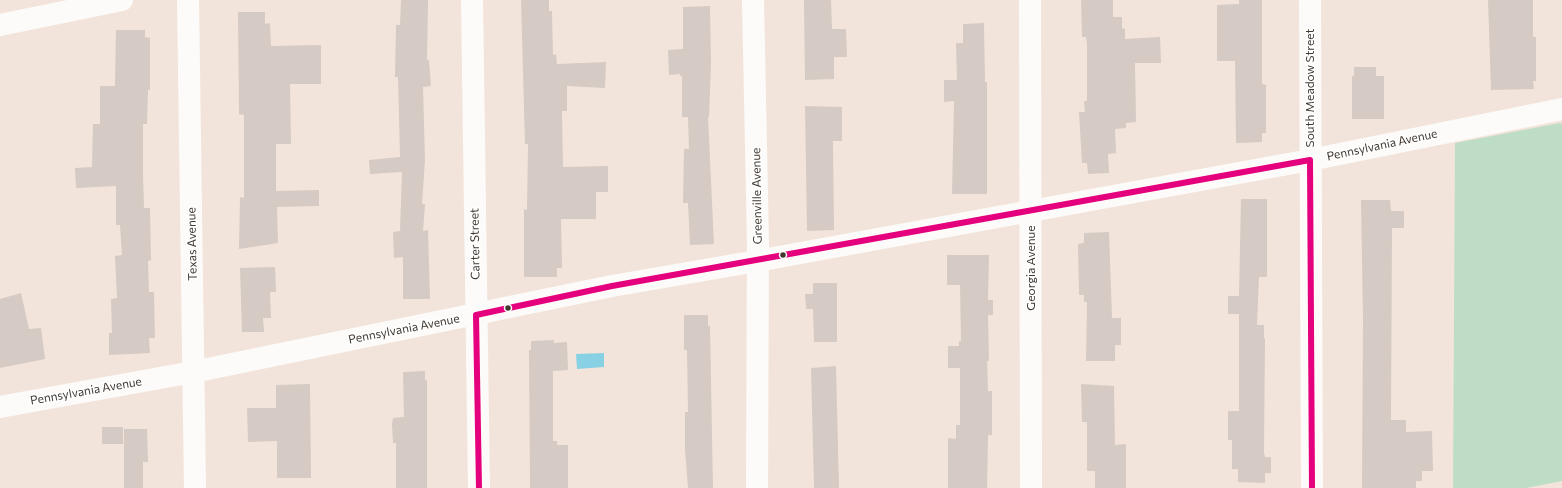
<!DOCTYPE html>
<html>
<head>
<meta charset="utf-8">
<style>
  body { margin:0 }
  canvas { display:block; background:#f2e4da }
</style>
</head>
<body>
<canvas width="1562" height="488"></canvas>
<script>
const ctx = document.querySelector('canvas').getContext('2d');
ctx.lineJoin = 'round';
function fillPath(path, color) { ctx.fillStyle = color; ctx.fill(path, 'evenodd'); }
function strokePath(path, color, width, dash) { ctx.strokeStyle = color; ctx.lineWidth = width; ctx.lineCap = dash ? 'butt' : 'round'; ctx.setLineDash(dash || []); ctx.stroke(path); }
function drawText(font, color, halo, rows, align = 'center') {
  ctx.font = font + ' Commissioner,sans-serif'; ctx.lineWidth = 3; ctx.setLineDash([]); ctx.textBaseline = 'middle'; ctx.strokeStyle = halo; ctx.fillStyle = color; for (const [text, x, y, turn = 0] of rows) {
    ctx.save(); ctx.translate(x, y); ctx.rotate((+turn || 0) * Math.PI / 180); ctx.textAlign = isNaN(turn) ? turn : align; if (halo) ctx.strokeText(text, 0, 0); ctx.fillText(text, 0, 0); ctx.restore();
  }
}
fillPath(new Path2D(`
  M1560,123L1562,124V481L1526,488H1453L1455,143Z`), '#bdddc6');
fillPath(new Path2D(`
  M604,353V367L577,369L576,354Z`), '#88d1e5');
fillPath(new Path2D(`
  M401,0H428L427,60H429L431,86L423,87L425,160L422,204H425L423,231L428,230L430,299H403V257L394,258L393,232L400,231L402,172L370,174L369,160L400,157L398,77H395L396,25H400Z
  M521,0H549V11H552L553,55L556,54L557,64L606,62L605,88L567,86V111H562L563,167L608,166V192H596V219H561L562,268H557V277H524V209L527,210L528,144H525Z
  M804,0H831L832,29H846L847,57H834V79L805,80Z
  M1081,0H1113V17H1122V28L1125,29V39L1160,37L1161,63H1135L1136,122L1126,123V128L1115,129L1116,153L1108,154L1109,173L1088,174L1087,163H1082L1079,112H1085L1084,101H1087V44L1086,37H1082Z
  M1239,0H1262V84L1266,85V133H1262V142L1236,143L1235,61H1217V5L1239,4Z
  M1488,0H1533V37H1536V81H1533L1534,89L1491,90Z
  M710,6L711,64L709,117H708L714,244L690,245L688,203H683L684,149H689L688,117H682V76H680V74L669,75L668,50L683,49V7Z
  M238,12H265V24L270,23L271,46L321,45V84H290L291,144H276V191L319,190V206L277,207L278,243L239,249L240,197L244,198V115L239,114Z
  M984,23L985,82H987V194H952L954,101L944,102V80H957L956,43H963V24Z
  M116,30H145V37L150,38V90H148L147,124H143V175L144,208H150L151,260L148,261L149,292H154L155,338H149L150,353L109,355V333H112L111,299L117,298L115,256L122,255L120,225H116V186L76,188L75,168L92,167L93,124H100V86H115Z
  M1354,67H1376V76H1384V119H1352V76H1354Z
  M805,106L842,107V141H833L834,230L807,231Z
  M1241,199H1267V277H1259L1257,325H1264V338H1265L1264,453L1265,457H1271V473H1265V483L1238,482V469H1232V440H1228V411H1239V314H1228V296H1239Z
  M1361,200H1390L1391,211H1404V228H1392L1391,420H1406V432L1432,431L1433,471H1422V481H1416V488H1362L1363,320Z
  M1109,232L1112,318H1121V345H1115V361H1086L1087,302H1084V295H1079L1078,244L1084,243V233Z
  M947,255H989L988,300H993V315H988L989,361H987L988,391H992V435H988L987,488H948V438L956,439V425H960V368H948V346H959V341H961L960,285H947Z
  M275,267L276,292H270L271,318H263L264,332H242L240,268Z
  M813,283H837V342H814L813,309H806L805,294H813Z
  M21,293L29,329L41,328L45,359L0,368V299Z
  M684,315H708V326H710L713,488H688L685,450V412H688L687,350H684Z
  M554,340V343L567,342L568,370L553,371V441H557V445H568V488H530L529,350H531V341Z
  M836,366L839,488H814L811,368Z
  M425,371V380H427V488H396V443H393L392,424L393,418L404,417L403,372Z
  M310,384L311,478H277V441L248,442L247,408H276V385Z
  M1081,384L1114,386L1115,445L1126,444V488H1095V471H1087V422H1082Z
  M102,427H123V444H102Z
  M124,429H147L148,462H143V488H124Z`), '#d6cac4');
strokePath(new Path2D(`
  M188,0L195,488
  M472,0L479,488
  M753,0L758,244L757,488
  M1030,0L1031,488
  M1310,0L1312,488
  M0,25L122,0
  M0,407L193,372L612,286L757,261L1310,160L1562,109`), '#fdfbf9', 22);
strokePath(new Path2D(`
  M1310,160L1312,488
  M476,315L612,286L1310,160
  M476,315L479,488`), '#e5007d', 6);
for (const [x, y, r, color] of [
  [783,255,3.5,"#423830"],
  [508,308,3.5,"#423830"]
]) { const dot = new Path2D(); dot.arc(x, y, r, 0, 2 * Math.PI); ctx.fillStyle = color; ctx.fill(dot); strokePath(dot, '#fff', 1.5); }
drawText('12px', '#423830', '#fff', [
  ["South Meadow Street",1310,88,-90],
  ["Pennsylvania Avenue",1382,145,-12],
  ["Greenville Avenue",757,196,-91],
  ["Texas Avenue",192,244,-91],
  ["Carter Street",475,244,-91],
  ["Georgia Avenue",1031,268,-90],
  ["Pennsylvania Avenue",404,329,-11],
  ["Pennsylvania Avenue",86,391,-10]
]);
</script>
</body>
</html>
